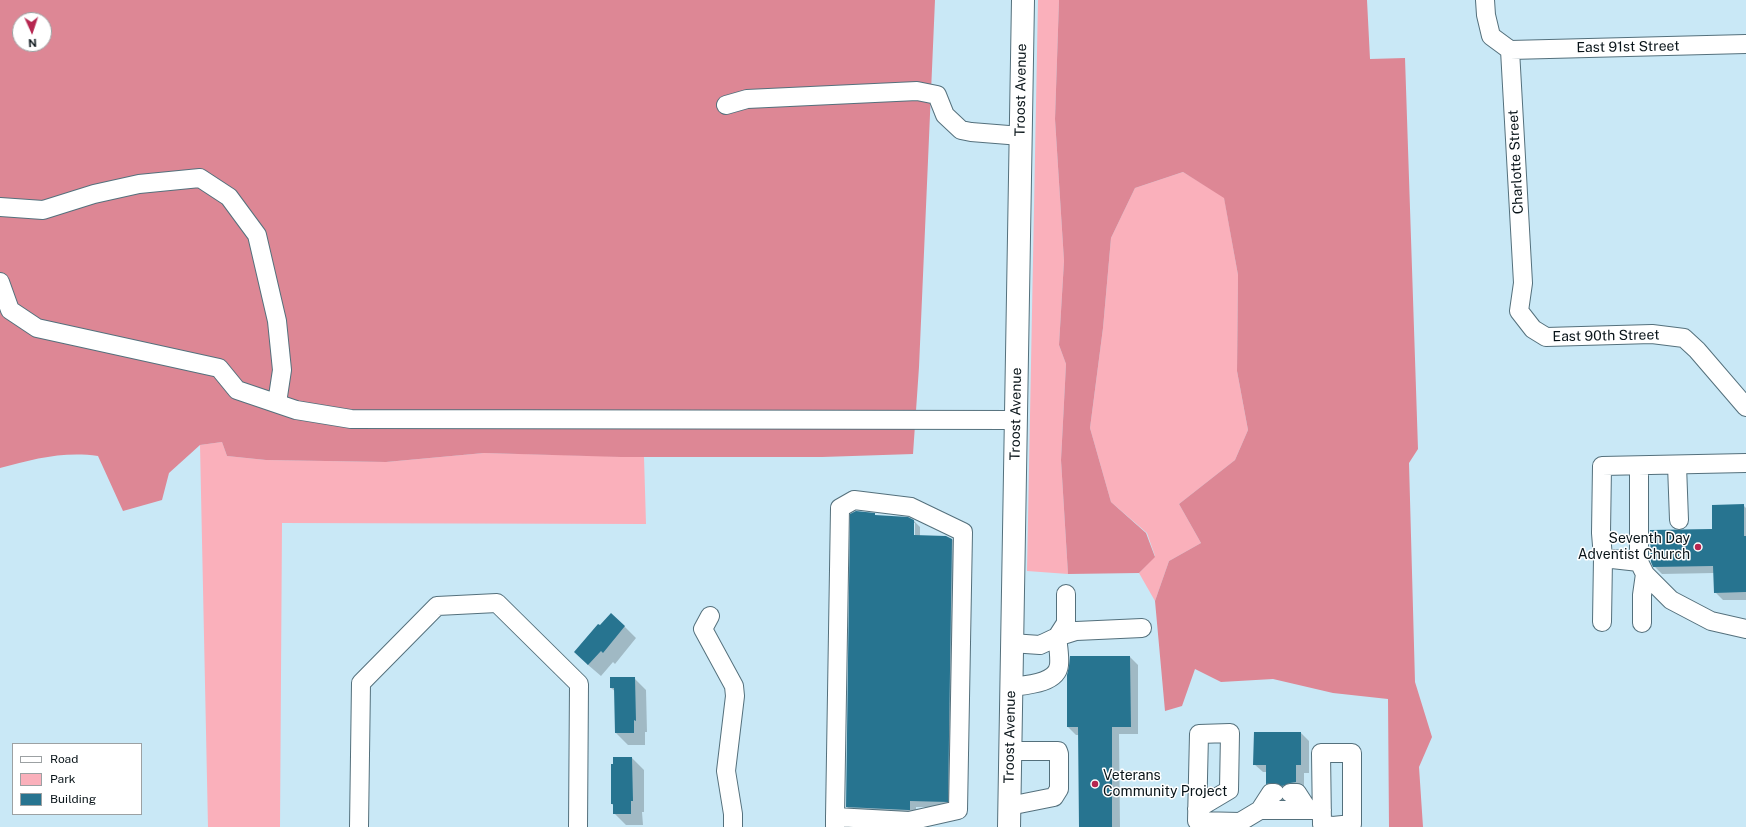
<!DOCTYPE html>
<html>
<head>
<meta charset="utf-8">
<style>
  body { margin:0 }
  #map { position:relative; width:1746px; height:827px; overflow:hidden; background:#c9e8f6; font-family:"Public Sans",sans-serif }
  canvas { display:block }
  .legend { position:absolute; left:12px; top:743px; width:130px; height:72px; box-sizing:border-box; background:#fff; border:1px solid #9ca1a3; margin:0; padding:5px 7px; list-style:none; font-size:12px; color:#081318 }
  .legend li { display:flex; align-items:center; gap:8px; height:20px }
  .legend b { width:20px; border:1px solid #9ca1a3 }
  .north { position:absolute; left:12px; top:12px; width:40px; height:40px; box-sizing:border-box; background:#fff; border:1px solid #9ca1a3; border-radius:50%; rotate:177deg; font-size:11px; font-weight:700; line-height:16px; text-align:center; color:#081318 }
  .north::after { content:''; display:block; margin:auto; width:14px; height:18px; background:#b62650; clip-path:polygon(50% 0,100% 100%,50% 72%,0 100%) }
</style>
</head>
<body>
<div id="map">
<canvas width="1746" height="827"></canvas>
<ul class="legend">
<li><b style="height:5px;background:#fff"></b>Road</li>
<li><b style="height:11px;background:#fab0bb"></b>Park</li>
<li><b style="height:11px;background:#277490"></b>Building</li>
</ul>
<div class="north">N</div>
</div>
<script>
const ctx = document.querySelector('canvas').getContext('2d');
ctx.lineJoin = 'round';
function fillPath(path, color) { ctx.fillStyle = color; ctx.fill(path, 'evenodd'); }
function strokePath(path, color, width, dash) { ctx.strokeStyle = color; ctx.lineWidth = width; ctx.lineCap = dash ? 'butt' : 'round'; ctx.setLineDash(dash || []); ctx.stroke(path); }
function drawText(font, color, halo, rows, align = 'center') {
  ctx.font = font + ' "Public Sans",sans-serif'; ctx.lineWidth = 3; ctx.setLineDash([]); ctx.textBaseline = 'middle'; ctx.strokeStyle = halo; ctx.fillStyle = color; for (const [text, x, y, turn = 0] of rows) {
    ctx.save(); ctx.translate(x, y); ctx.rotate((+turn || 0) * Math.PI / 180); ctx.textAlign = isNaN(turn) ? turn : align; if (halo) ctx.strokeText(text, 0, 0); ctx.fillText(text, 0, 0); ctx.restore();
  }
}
fillPath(new Path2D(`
  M1038,0H1059L1055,119L1064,261L1059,345L1066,364L1061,460L1068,574L1027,571Z
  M1183,172L1224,197L1238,275L1237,371L1248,430L1235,460L1179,504L1201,543L1169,561L1155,601L1139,573L1155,556L1147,533L1111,502L1090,428L1103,328L1111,238L1135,188Z
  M222,442L227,456L266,460L386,462L484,453L644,457L646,524L282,523L280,827H208L200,445Z`), '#fab0bb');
fillPath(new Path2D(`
  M0,0H935L919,367L913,454L822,457H621L484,453L386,462L266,460L227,456L222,442L200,445L169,473L162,500L123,511L98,456C64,451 33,459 0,468ZM20,20H44V44H20Z
  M1059,0H1367L1370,59L1405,58L1418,449L1409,463L1415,682L1432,737L1419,767L1423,827H1389L1388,699L1333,693L1273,679L1221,682L1195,669L1182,706L1165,711L1155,601L1169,561L1201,543L1179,504L1235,460L1248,430L1237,371L1238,275L1224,198L1183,172L1135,188L1111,238L1103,328L1090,428L1111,502L1146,533L1155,557L1139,573L1068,574L1061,460L1066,364L1059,345L1064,261L1055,119Z`), '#dd8795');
fillPath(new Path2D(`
  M1743,505L1746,508V600H1723L1715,592L1714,573L1662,574L1654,566L1713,530Z
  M874,514L876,516L914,521L920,527V536L952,539L958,546L953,807H916V816L853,813L847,807ZM913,523H915V540H913Z
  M624,626L636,638L615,664L613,662L601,676L587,664L600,627Z
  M1071,657H1130L1138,665V734H1119L1120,827H1080L1079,735H1076L1068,727Z
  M634,678L646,690L647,732H645V745H628L616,733V692L611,688Z
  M1301,733L1309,741V773H1304V790L1275,791L1267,783V772H1263L1254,764Z
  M632,758L644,770V812H642L643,825H626L614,813V806L612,804Z`), '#0003');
fillPath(new Path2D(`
  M1744,504V536H1746V592L1714,593L1713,566L1653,567L1651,562L1650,530L1712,529V505Z
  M856,511L875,513V515L908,517L914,520V535L946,536L952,539L948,802L910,801V810H908L846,807L850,514Z
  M611,613L625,626L603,653L601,651L588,665L574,652L598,624L600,625Z
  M1070,656H1130L1131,727H1112V827H1079L1078,727H1067V675L1069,666Z
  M610,677H635L636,721L634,720V733H615L614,688H610Z
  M1254,732H1301V765H1296V782L1290,783L1282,786L1275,783L1266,784V765H1253Z
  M613,757H632L633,801H631V814H613V804H611V764H613Z`), '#277490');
const minor = new Path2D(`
  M1485,0L1486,15L1491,36L1510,50L1523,283L1519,311L1533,329L1546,337L1652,334L1684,338L1697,350L1746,407
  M1510,50L1746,44
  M726,105L747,99L917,91L937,95L945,115L961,130L971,132L1021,136
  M0,207L43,210L94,194L139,184L200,178L229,197L257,235L277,321L282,370L277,403
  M0,282L10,310L37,328L219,368L237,390L296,410L351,419L1016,420
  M1746,463L1602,466L1601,533L1603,558L1639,562L1645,574L1671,600L1711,621L1746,629
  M1677,465L1679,520
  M1639,562V466
  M710,616L703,629L734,686L735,696L726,771L733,814V827
  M1602,622L1603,558
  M1642,623V595L1645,574
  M1011,643L1040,645L1057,637L1066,623V594
  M1011,687C1025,685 1057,684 1059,665C1060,656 1058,646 1057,637L1076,631L1142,628
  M1321,753H1352V824L1333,826L1322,824Z
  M1290,793H1297L1308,810
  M1009,806L1054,797L1059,789V754L1058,751H1009
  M1197,809L1229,790L1230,733L1199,734L1197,821L1240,822L1260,810H1322
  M1260,810L1271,793H1275
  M359,827L361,683L437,606L497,603L579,684L578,827
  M835,827V817L840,508L854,500L911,507L963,532L958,810L909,821L835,817`);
const major = new Path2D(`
  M1009,827L1023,0`);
strokePath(minor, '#54707c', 20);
strokePath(major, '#54707c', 24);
strokePath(minor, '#fff', 18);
strokePath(major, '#fff', 22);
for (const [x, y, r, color] of [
  [1698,547,4,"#b62650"],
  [1095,784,4,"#b62650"]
]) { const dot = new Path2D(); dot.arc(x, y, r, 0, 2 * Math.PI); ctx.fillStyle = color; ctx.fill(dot); strokePath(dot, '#fff', 1.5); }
drawText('14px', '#081318', '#fff', [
  ["East 91st Street",1628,47,-1],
  ["Troost Avenue",1021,90,-89],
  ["Charlotte Street",1516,162,-93],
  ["East 90th Street",1606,336,-1],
  ["Troost Avenue",1016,414,-89],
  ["Troost Avenue",1010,737,-89]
]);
drawText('14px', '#081318', '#fff', [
  ["Seventh Day",1690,539],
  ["Adventist Church",1690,555],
  ["Veterans",1103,776,"left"],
  ["Community Project",1103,792,"left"]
], 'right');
</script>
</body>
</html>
